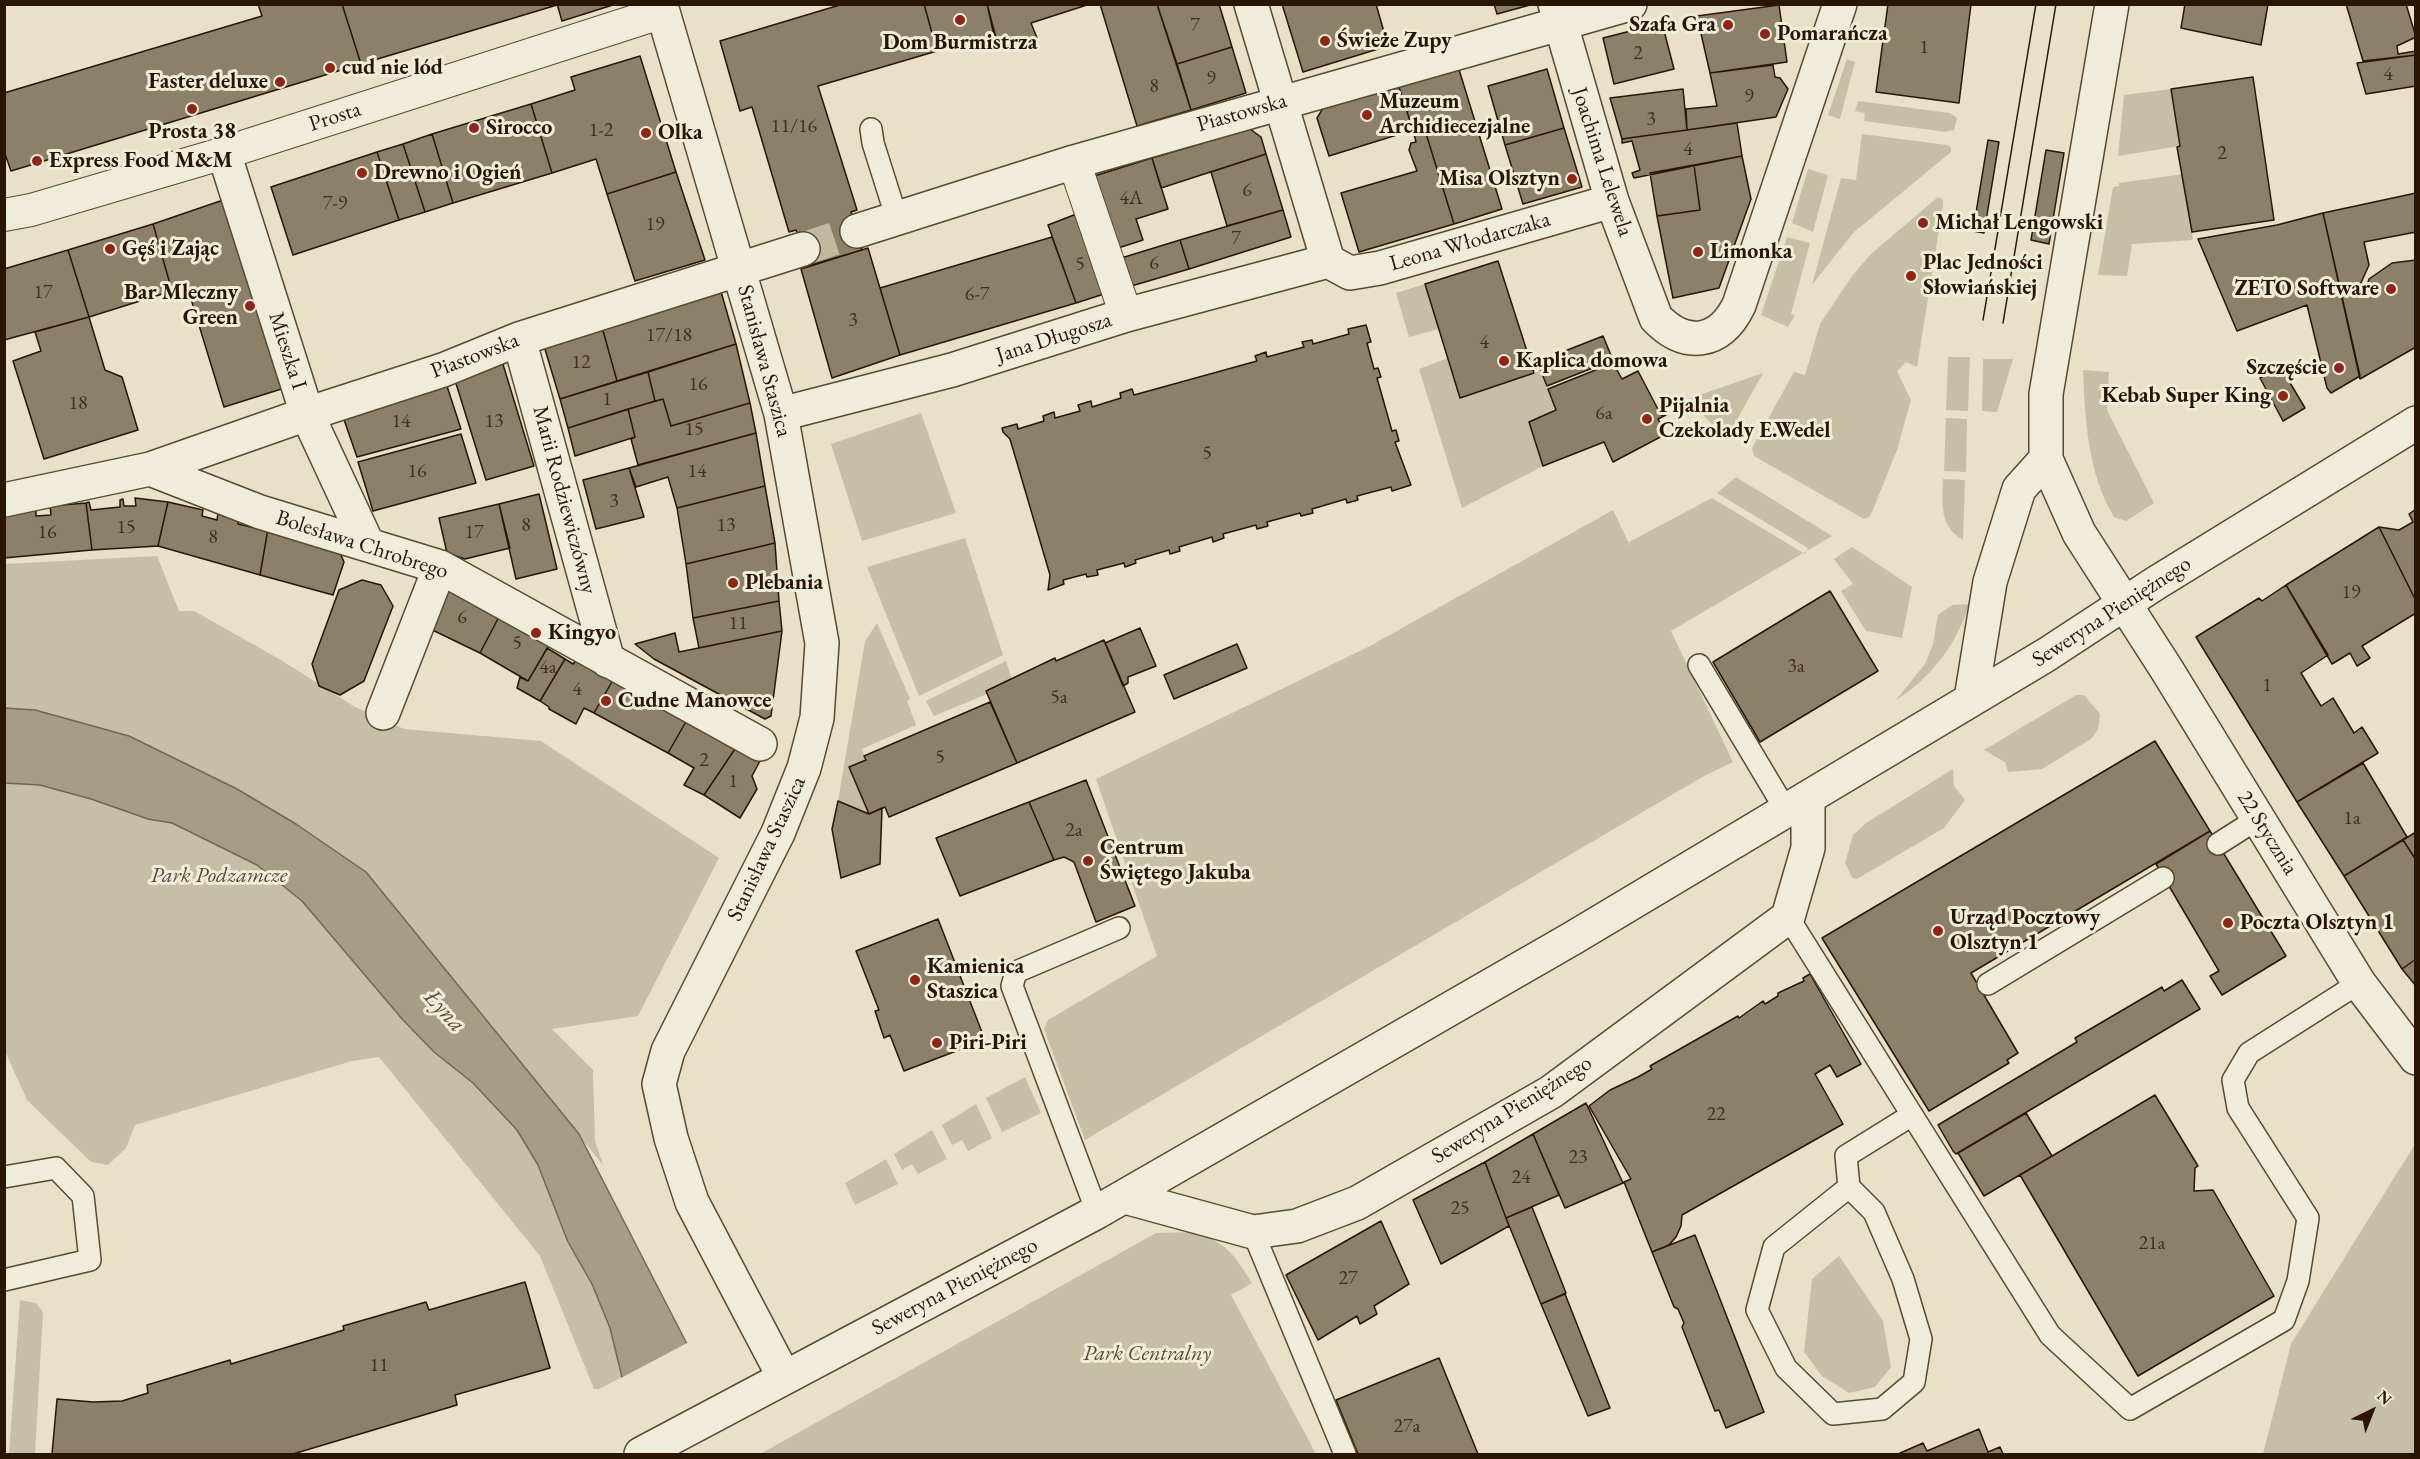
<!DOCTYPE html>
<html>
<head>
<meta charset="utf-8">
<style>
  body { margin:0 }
  #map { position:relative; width:2420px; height:1459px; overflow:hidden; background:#e8e1c7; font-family:"EB Garamond",serif }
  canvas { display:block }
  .frame { position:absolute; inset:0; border:6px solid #281602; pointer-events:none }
  .north { position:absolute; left:2342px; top:1381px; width:60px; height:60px; -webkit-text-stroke:4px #f0ecdb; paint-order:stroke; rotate:43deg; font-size:16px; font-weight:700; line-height:24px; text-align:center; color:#281602 }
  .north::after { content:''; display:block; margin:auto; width:21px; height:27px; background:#281602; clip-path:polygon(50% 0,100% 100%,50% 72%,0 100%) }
</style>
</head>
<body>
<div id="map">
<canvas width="2420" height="1459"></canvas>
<div class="frame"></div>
<div class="north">N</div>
</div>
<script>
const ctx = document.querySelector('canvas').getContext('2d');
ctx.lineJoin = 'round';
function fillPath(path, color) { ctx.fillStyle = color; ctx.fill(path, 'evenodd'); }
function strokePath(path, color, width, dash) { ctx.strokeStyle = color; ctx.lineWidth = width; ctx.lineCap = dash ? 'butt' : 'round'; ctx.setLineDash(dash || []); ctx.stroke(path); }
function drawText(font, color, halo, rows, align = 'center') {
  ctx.font = font + ' "EB Garamond",serif'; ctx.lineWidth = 6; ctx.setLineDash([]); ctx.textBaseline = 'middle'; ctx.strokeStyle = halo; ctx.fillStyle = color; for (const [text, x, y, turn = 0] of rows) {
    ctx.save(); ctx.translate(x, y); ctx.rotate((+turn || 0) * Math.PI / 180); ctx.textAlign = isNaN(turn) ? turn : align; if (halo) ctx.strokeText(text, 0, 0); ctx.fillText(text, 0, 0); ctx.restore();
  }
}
fillPath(new Path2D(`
  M1847,59L1855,62L1840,119L1828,115Z
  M2171,89L2180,146L2118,156L2124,95Z
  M1858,101L1950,113L1957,118L1954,130L1946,132L1864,121L1865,113L1855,111Z
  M1862,134L1947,145L1951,147V152L1853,233L1812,285L1841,178L1856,180Z
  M1808,169L1828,175L1813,232L1792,223Z
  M2184,174L2193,240L2132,244L2127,276L2098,275L2113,187L2119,186V183Z
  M1938,197L1943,200V205L1917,367L1906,362L1897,371L1911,400L1897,450L1872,512L1869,517L1864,519L1754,456L1752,448L1794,372L1805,375L1820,324L1852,276L1871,254Z
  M1787,237L1810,243L1791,314L1795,315L1788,327L1761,315Z
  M1425,284L1439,329L1409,337L1396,293Z
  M1948,357H1970L1968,411L1946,410Z
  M1448,358L1461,398L1540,371L1556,410L1529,423L1543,466L1462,508L1419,369Z
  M1983,359H2013L1997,412L1982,411Z
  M2083,370L2109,372L2107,410L2154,503L2126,521L2114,517C2088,474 2085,420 2083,370Z
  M1763,373L1729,434L1724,437L1688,399Z
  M921,413L956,513L862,541L831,444Z
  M1946,418L1967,419L1966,472L1944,471Z
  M1736,477L1832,536L1671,631L1733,762L1704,776L1085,1140L1044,1029L1048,1020L1157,956L1096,779L1370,646L1613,510L1631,548L1629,542L1712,498L1805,554L1808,548L1717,493Z
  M1943,479L1965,480L1963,540C1939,526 1942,503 1943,479Z
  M965,538L1003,655L919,696L867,567Z
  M1852,547L1912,587L1902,638L1866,631L1841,591L1853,584L1834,559Z
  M157,556L179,611H194L281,660L355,707L404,729L541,741L719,858L638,1016L552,1029L593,1070L595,1141L603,1165L500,1038L431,1049L473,1083L517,1130L538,1165L568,1242L592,1284L610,1328L622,1377L599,1389H594L540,1256L379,1057L352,1061L135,1125L126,1148L108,1165L91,1162L27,1100L4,1049V564Z
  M1969,604C1958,643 1930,679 1896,700L1925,664L1933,644L1938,615L1952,605Z
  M877,623L910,699L907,701L916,725L862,749L866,760L869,813L838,801L865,641Z
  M1006,661L1012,680L986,691L987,694L934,716L926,701Z
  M2076,695H2084L2100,714L2098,730L2091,739L2042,769L2008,772L2005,762L1984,750Z
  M1953,769L1954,786L1965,800L1944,828L1857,879L1852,878L1845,863L1853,835L1866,823Z
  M1025,1077L1041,1113L1002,1132L986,1098Z
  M976,1104L992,1138L968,1151L962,1140L952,1145L942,1125Z
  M932,1130L947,1159L918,1174L912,1164L902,1170L894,1154Z
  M2415,1144V1454H2263L2291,1344Z
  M886,1159L898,1184L855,1205L845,1183Z
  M1193,1232C1227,1242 1234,1255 1252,1283L1231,1295L1316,1454H760L1156,1233Z
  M1839,1256L1883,1321L1891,1367L1875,1387L1849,1393L1822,1376L1804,1352L1812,1279Z
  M20,1300L36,1303L43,1312L35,1454H9Z`), '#c7bea6');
const water = new Path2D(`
  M4,708L35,710L129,736L237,789L296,824L366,872L579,1134L687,1344L750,1450L756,1454H672L622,1377L610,1328L592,1284L568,1242L538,1165L517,1130L473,1083L434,1052L403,1020L302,901L257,865L172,823L148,819L91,799L40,785L5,783Z`);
fillPath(water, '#a79c84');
strokePath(water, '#746650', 1.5);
fillPath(new Path2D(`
  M689,1342L752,1448L758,1452L753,1454H669L619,1379Z`), '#e8e1c7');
const building = new Path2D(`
  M258,4H342L361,64L11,171L4,151V93L262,16Z
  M342,4H557V5L361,64Z
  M557,4H616L562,21Z
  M843,4H924L937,51L818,86L857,210L851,212L862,250L808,266L796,230L789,232L752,107L740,111L720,41Z
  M924,4H987L994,35L937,51Z
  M987,4H1090L1031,23L1037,38L999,49Z
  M1100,4H1157L1191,110L1137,126Z
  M1157,4H1219L1232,47L1177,64Z
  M1282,4H1376L1388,46L1303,72Z
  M1494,4H1529L1530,5L1497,14Z
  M1888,4H1971L1959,103L1876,92Z
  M2185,4H2268L2261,45L2181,28Z
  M2346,4H2406L2416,37L2397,46L2398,54L2416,51V55L2363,61Z
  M1779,5L1787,62L1710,73L1697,16Z
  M1662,23L1674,69L1614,84L1603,38Z
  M1232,47L1246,93L1191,110L1177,64Z
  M2416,55V86L2366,94L2357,63Z
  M640,56L676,172L607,194L596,159L552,173L531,104L575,90L571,77Z
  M1457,63L1502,209L1454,224L1424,127L1413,130L1397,81Z
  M1773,65L1775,77L1780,78L1788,89L1776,117L1687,130L1686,109L1717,106L1710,73Z
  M1547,69L1564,128L1505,145L1488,86Z
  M2253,77L2274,220L2192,232L2177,147L2180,146L2171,89Z
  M1397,81L1413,130L1329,156L1317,118L1325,105Z
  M1683,89L1687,130L1622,139L1610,98Z
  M531,104L552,173L453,203L432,134Z
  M1737,123L1742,156L1634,178L1632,173L1640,170L1632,141L1622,143V139Z
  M1424,127L1454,224L1359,252L1341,193L1417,171L1409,150L1411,143L1416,142L1413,130Z
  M1564,128L1582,187L1523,204L1505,145Z
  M1250,129L1261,137L1266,154L1161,188L1152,158Z
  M432,134L453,203L425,212L403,144Z
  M1988,140L1999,142L1984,233L1973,231Z
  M403,144L425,212L399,220L377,152Z
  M2046,150L2064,153L2049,244L2031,240Z
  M377,152L399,220L293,255L271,187Z
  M1266,154L1283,210L1227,226L1211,172Z
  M1742,156L1751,199L1719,288L1673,298L1657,216L1700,210L1694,165Z
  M1152,158L1168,209L1136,219L1143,240L1115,249L1091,177Z
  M1694,165L1700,210L1657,216L1650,173Z
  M676,172L705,260L635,281L607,194Z
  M2416,193V232L2364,242L2369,265L2360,285L2365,292L2369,279L2392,263L2416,260V347L2360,379L2323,213Z
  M232,197L291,386L224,407L187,286L172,291L153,224Z
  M1283,210L1291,237L1189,269L1180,240Z
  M1079,213L1107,293L1076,303L1048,225Z
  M2323,213L2360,376L2331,393L2327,388L2307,305L2237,331L2198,239L2277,225Z
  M153,224L172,291L89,317L68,250Z
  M1052,237L1076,303L900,355L880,288Z
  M1180,240L1189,269L1128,287L1118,259Z
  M868,248L900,355L832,378L801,269Z
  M68,250L89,317L4,340V269Z
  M1498,261L1534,373L1460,398L1425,284Z
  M720,288L736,344L617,381L602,327Z
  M89,317L105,370L122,377L138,430L44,459L13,361L41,351L35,332Z
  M1366,325L1371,342L1367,343L1374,369L1378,368L1381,377L1377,378L1392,431L1396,430L1399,441L1395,442L1411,485L1392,491L1391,487L1357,496L1358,500L1347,503L1346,499L1312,509L1313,513L1301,516L1300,513L1267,522L1268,526L1257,529L1256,525L1223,534L1224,538L1213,542L1212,537L1179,547L1180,551L1170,554L1169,550L1135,560L1136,563L1125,567L1124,563L1097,570L1098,575L1087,577L1086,574L1063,580L1064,584L1048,590L1050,575L1010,439L1003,432L1002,428L1017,424L1018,429L1044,421L1043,416L1054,412L1055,418L1080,411L1078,405L1091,401L1092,407L1121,398L1120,393L1132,389L1134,395L1257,361L1255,356L1266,352L1267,357L1304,347L1302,342L1312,340L1313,344L1349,334L1348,329Z
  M602,327L617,381L560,399L544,346Z
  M1603,336L1613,360L1547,386L1537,362Z
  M736,344L750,403L671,426L663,399L655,401L648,372Z
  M502,361L534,466L486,480L454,377Z
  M1613,363L1622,379L1638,371L1661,415H1666L1658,419L1666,434L1613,462L1604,442L1543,466L1529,422L1556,410L1548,389Z
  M2280,366L2305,408L2283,421L2260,378Z
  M648,372L655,401L568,428L560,399Z
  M445,380L461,429L357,457L342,414Z
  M663,399L671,426L750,403L756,433L638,465L631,439L635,437L628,409Z
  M628,409L635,437L575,456L568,428Z
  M756,433L765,486L677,508L668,477L636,487L629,468Z
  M461,434L476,483L373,511L358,462Z
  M629,468L644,517L596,529L583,480Z
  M765,486L775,543L686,564L677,508Z
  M539,494L557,569L516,579L499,504Z
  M135,498L168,502L158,546L92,550L86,503L89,502L91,510L120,507V500L123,499L124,506H136Z
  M168,502L203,510L202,516L217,520L218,513L239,517L238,524L263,530L269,523L260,575L158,546Z
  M86,503L92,550L4,558V510L36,507V516L51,515L50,506Z
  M499,504L510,548L465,559L447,553L439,518Z
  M2416,509V601L2379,527L2399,530L2413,522L2409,514Z
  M269,523L334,539L344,562L333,595L260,575Z
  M2379,527L2416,601V613L2362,646L2370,658L2357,666L2350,653L2332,664L2286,585Z
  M775,543L779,601L693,618L686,564Z
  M362,580L381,585L393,606L364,681L340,695L319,686L312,664L339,590Z
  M444,581L502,611L480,653L422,625Z
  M2286,585L2328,655L2301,673L2321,706L2333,698L2354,733L2362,727L2378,753L2297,802L2196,637L2259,598L2262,601Z
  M1830,591L1878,671L1760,742L1713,662Z
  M779,601L782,631L699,648L693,618Z
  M502,611L552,640L528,681L480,653Z
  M1140,628L1156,666L1128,677V683L1123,686L1105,643Z
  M782,631L771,716L765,719L654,659L635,644L675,633L679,652Z
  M1104,640L1135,712L1017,763L986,691L1055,658L1056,661Z
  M1237,644L1247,668L1174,699L1164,675Z
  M547,648L565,659L540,701L517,688L520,677L528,681Z
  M565,659L573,664L577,659L613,680L594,713L584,708L576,724L549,709V707L540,701Z
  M613,680L687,720L668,753L594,713Z
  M990,702L1017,763L889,817L885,807L869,814L849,767L866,760L864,756Z
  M687,720L737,746L704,795L684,785L694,768L668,753Z
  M2155,741L2210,831L1971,973L2018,1053L2007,1060L2009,1063L1929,1111L1822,938Z
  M737,746L760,761L752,776L757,789L740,818L704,795Z
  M2363,763L2407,837L2344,876L2297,802Z
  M1086,780L1135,906L1096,922L1074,862L1064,857L1054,860L1029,802Z
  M838,801L869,814L882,808L880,864L841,878L832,829Z
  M1029,802L1054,860L960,896L936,838Z
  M2210,831L2286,956L2222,995L2210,976L2219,971L2156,864Z
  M2416,832V860L2403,840Z
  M2403,840L2416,860V959L2402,969L2344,876Z
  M938,919L985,1040L904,1071L890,1035L884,1038L875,1011L879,1010L856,951Z
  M2416,959V986L2402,969Z
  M1810,974L1861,1064L1837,1077L1830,1065L1815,1074L1843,1124L1682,1215L1681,1226L1676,1237L1669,1245L1652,1252L1624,1182L1631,1179L1589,1106L1610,1090L1638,1077L1652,1069L1650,1066L1738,1016L1739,1018L1763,1001L1765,1004L1778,996V993L1804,981L1803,978Z
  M2182,980L2200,1009L1956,1154L1953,1151L1938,1125L2077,1042L2075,1038L2162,987L2164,991Z
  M2155,1095L2198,1166L2195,1168L2194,1191L2213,1190L2274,1296L2138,1376L2020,1175Z
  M1586,1103L1623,1183L1565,1208L1533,1134Z
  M2026,1113L2052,1156L1984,1196L1958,1153Z
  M1533,1134L1559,1195L1506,1218L1485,1162Z
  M1485,1162L1509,1226L1441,1264L1413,1200Z
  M1532,1207L1566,1293L1541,1304L1506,1218Z
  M1381,1221L1409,1284L1374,1306L1377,1314L1360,1324L1357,1316L1318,1340L1286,1275Z
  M1695,1235L1764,1412L1726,1428L1719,1410L1715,1411L1682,1327L1684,1323L1678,1309L1674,1307L1652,1252Z
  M525,1282L550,1368L455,1395L457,1405L293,1454H52L57,1399L93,1402L122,1401L148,1393L147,1385L230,1360L231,1364L344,1330L343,1326L426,1302L429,1310Z
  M1565,1294L1610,1408L1588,1416L1541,1304Z
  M1439,1358L1478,1454H1358L1336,1400Z
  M1979,1429L1988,1452L2000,1447L2003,1454H1898L1923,1443L1927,1451Z`);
fillPath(building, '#8c8068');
strokePath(building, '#281602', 1.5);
strokePath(new Path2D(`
  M803,249L857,231`), '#c2b8a0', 33, [33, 16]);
const service = new Path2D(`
  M871,129L873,143L897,219
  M1699,665L1787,812
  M2218,844L2259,818
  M1788,917L2050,1335L2130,1409L2284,1320L2298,1281L2308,1218L2238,1108L2233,1080L2249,1053L2359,983
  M1988,984L2163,878
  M4,1177L56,1168L83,1196L90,1260L4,1280
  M1849,1187L1874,1212L1903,1279L1921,1339L1914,1382L1882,1409L1833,1414L1786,1368L1757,1310L1774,1247L1849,1187L1846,1156L1912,1115
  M1097,1212L1012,986L1016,972L1119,928
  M1253,1232L1345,1454`);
const pedestrian = new Path2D(`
  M1074,162L1126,315
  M4,215L31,210L224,153L663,12L660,4`);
const minor = new Path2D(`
  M1251,4L1328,261
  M1555,4L1612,201L1656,318C1686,349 1720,344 1739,305L1840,4
  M2112,4L2046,394V459L2079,533L2167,670L2359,983L2416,1058
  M663,12L781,414L822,643L817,718L804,768L778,833L668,1051L659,1084L671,1138L692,1202L784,1377
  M224,153L307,414L367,543
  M857,231L1074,162L1630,4
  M1328,261L1350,273L1380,268L1612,201
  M519,339L608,661
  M781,414L952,370L1126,315L1328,261
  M150,469L260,512L440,567L760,744
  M4,500L150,469L307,414L443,370L519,339L803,249
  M1971,699L1990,582L2019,489L2046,459
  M383,713L440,567
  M1125,1197L1253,1232L1297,1226L1357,1203L1551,1092L1788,917L1808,848V799`);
const tertiary = new Path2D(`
  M641,1454L1097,1212L1573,938L2046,655L2156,583L2416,423`);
strokePath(service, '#584933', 24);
strokePath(pedestrian, '#584933', 34);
strokePath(minor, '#584933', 36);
strokePath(tertiary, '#584933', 36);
strokePath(service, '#f0ecdb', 21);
strokePath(pedestrian, '#f0ecdb', 32);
strokePath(minor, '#f0ecdb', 33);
strokePath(tertiary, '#f0ecdb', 33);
strokePath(new Path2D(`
  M1983,320L2036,4
  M2003,323L2056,4`), '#281602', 1.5);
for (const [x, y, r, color] of [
  [960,20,6,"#8f2418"],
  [1728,25,6,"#8f2418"],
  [1765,34,6,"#8f2418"],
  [1325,41,6,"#8f2418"],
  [330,68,6,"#8f2418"],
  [280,82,6,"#8f2418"],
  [192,109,6,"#8f2418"],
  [1367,115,6,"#8f2418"],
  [474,128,6,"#8f2418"],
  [646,133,6,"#8f2418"],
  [37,161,6,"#8f2418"],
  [362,173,6,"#8f2418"],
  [1572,179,6,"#8f2418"],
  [1923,223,6,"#8f2418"],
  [110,249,6,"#8f2418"],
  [1698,252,6,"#8f2418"],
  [1911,276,6,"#8f2418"],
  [2391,289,6,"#8f2418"],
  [250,306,6,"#8f2418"],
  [1504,361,6,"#8f2418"],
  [2339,368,6,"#8f2418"],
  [2283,396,6,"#8f2418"],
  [1647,419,6,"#8f2418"],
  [733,583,6,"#8f2418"],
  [536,633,6,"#8f2418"],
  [606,701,6,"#8f2418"],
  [1088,861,6,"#8f2418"],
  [2228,923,6,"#8f2418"],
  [1938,931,6,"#8f2418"],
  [915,980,6,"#8f2418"],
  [937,1043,6,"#8f2418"]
]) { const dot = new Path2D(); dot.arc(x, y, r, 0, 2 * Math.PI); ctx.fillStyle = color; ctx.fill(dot); strokePath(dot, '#f0ecdb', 2); }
drawText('20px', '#41301c', null, [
  ["7",1195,26],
  ["1",1924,48],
  ["2",1638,54],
  ["4",2388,75],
  ["9",1211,79],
  ["8",1154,87],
  ["9",1749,97],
  ["3",1651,120],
  ["11/16",794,127],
  ["1-2",601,131],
  ["4",1688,150],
  ["2",2222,154],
  ["6",1247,191],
  ["4A",1131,199],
  ["7-9",335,204],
  ["19",655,225],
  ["7",1236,239],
  ["6",1154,264],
  ["5",1080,265],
  ["17",43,293],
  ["6-7",977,295],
  ["3",853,321],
  ["17/18",669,336],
  ["4",1484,343],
  ["12",581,363],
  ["16",698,385],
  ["1",607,400],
  ["18",78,404],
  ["6a",1604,414],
  ["14",401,422],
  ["13",494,422],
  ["15",694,430],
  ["5",1207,454],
  ["16",417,472],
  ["14",697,472],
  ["3",614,502],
  ["8",526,526],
  ["13",726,526],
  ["15",126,528],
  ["16",47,533],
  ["17",474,533],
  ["8",213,538],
  ["19",2351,593],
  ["6",462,618],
  ["11",738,624],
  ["5",517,644],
  ["3a",1796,667],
  ["4a",548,668],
  ["1",2267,686],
  ["4",577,690],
  ["5a",1059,698],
  ["5",940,758],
  ["2",704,761],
  ["1",733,782],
  ["1a",2352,819],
  ["2a",1074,831],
  ["22",1716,1115],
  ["23",1578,1158],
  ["24",1521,1178],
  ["25",1460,1209],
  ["21a",2152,1244],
  ["27",1348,1279],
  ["11",379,1366],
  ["27a",1407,1427]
]);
drawText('bold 22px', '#281602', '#f0ecdb', [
  ["Szafa Gra",1716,25,"right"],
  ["Pomarańcza",1777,34],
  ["Świeże Zupy",1337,41],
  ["Dom Burmistrza",960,43,"center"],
  ["cud nie lód",342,68],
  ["Faster deluxe",268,82,"right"],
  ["Muzeum",1379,102],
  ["Archidiecezjalne",1379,127],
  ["Sirocco",486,128],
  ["Prosta 38",192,132,"center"],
  ["Olka",658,133],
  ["Express Food M&M",49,161],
  ["Drewno i Ogień",374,173],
  ["Misa Olsztyn",1560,179,"right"],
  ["Michał Lengowski",1935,223],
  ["Gęś i Zając",122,249],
  ["Limonka",1710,252],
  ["Plac Jedności",1923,263],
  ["Słowiańskiej",1923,288],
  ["ZETO Software",2379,289,"right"],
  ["Bar Mleczny",238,293,"right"],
  ["Green",238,318,"right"],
  ["Kaplica domowa",1516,361],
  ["Szczęście",2327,368,"right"],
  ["Kebab Super King",2271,396,"right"],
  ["Pijalnia",1659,406],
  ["Czekolady E.Wedel",1659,431],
  ["Plebania",745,583],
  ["Kingyo",548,633],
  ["Cudne Manowce",618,701],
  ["Centrum",1100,848],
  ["Świętego Jakuba",1100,873],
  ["Urząd Pocztowy",1950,918],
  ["Olsztyn 1",1950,943],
  ["Poczta Olsztyn 1",2240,923],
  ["Kamienica",927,967],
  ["Staszica",927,992],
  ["Piri-Piri",949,1043]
], 'left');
drawText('22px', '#281602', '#f0ecdb', [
  ["Piastowska",1242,113,-16],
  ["Prosta",335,117,-18],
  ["Joachima Lelewela",1602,162,72],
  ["Leona Włodarczaka",1470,242,-16],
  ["Jana Długosza",1054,338,-18],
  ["Mieszka I",287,351,72],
  ["Piastowska",475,356,-21],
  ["Stanisława Staszica",764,361,75],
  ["Marii Rodziewiczówny",564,500,75],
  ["Bolesława Chrobrego",362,545,18],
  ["Seweryna Pieniężnego",2112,612,-33],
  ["22 Stycznia",2267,833,58],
  ["Stanisława Staszica",767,849,-65],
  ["Seweryna Pieniężnego",1512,1110,-32],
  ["Seweryna Pieniężnego",955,1287,-28]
]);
drawText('italic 22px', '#584833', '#f0ecdb', [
  ["Park Podzamcze",219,876],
  ["Park Centralny",1147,1354]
]);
drawText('italic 24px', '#5b4c36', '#f0ecdb', [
  ["Łyna",444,1011,48]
]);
</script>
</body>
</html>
